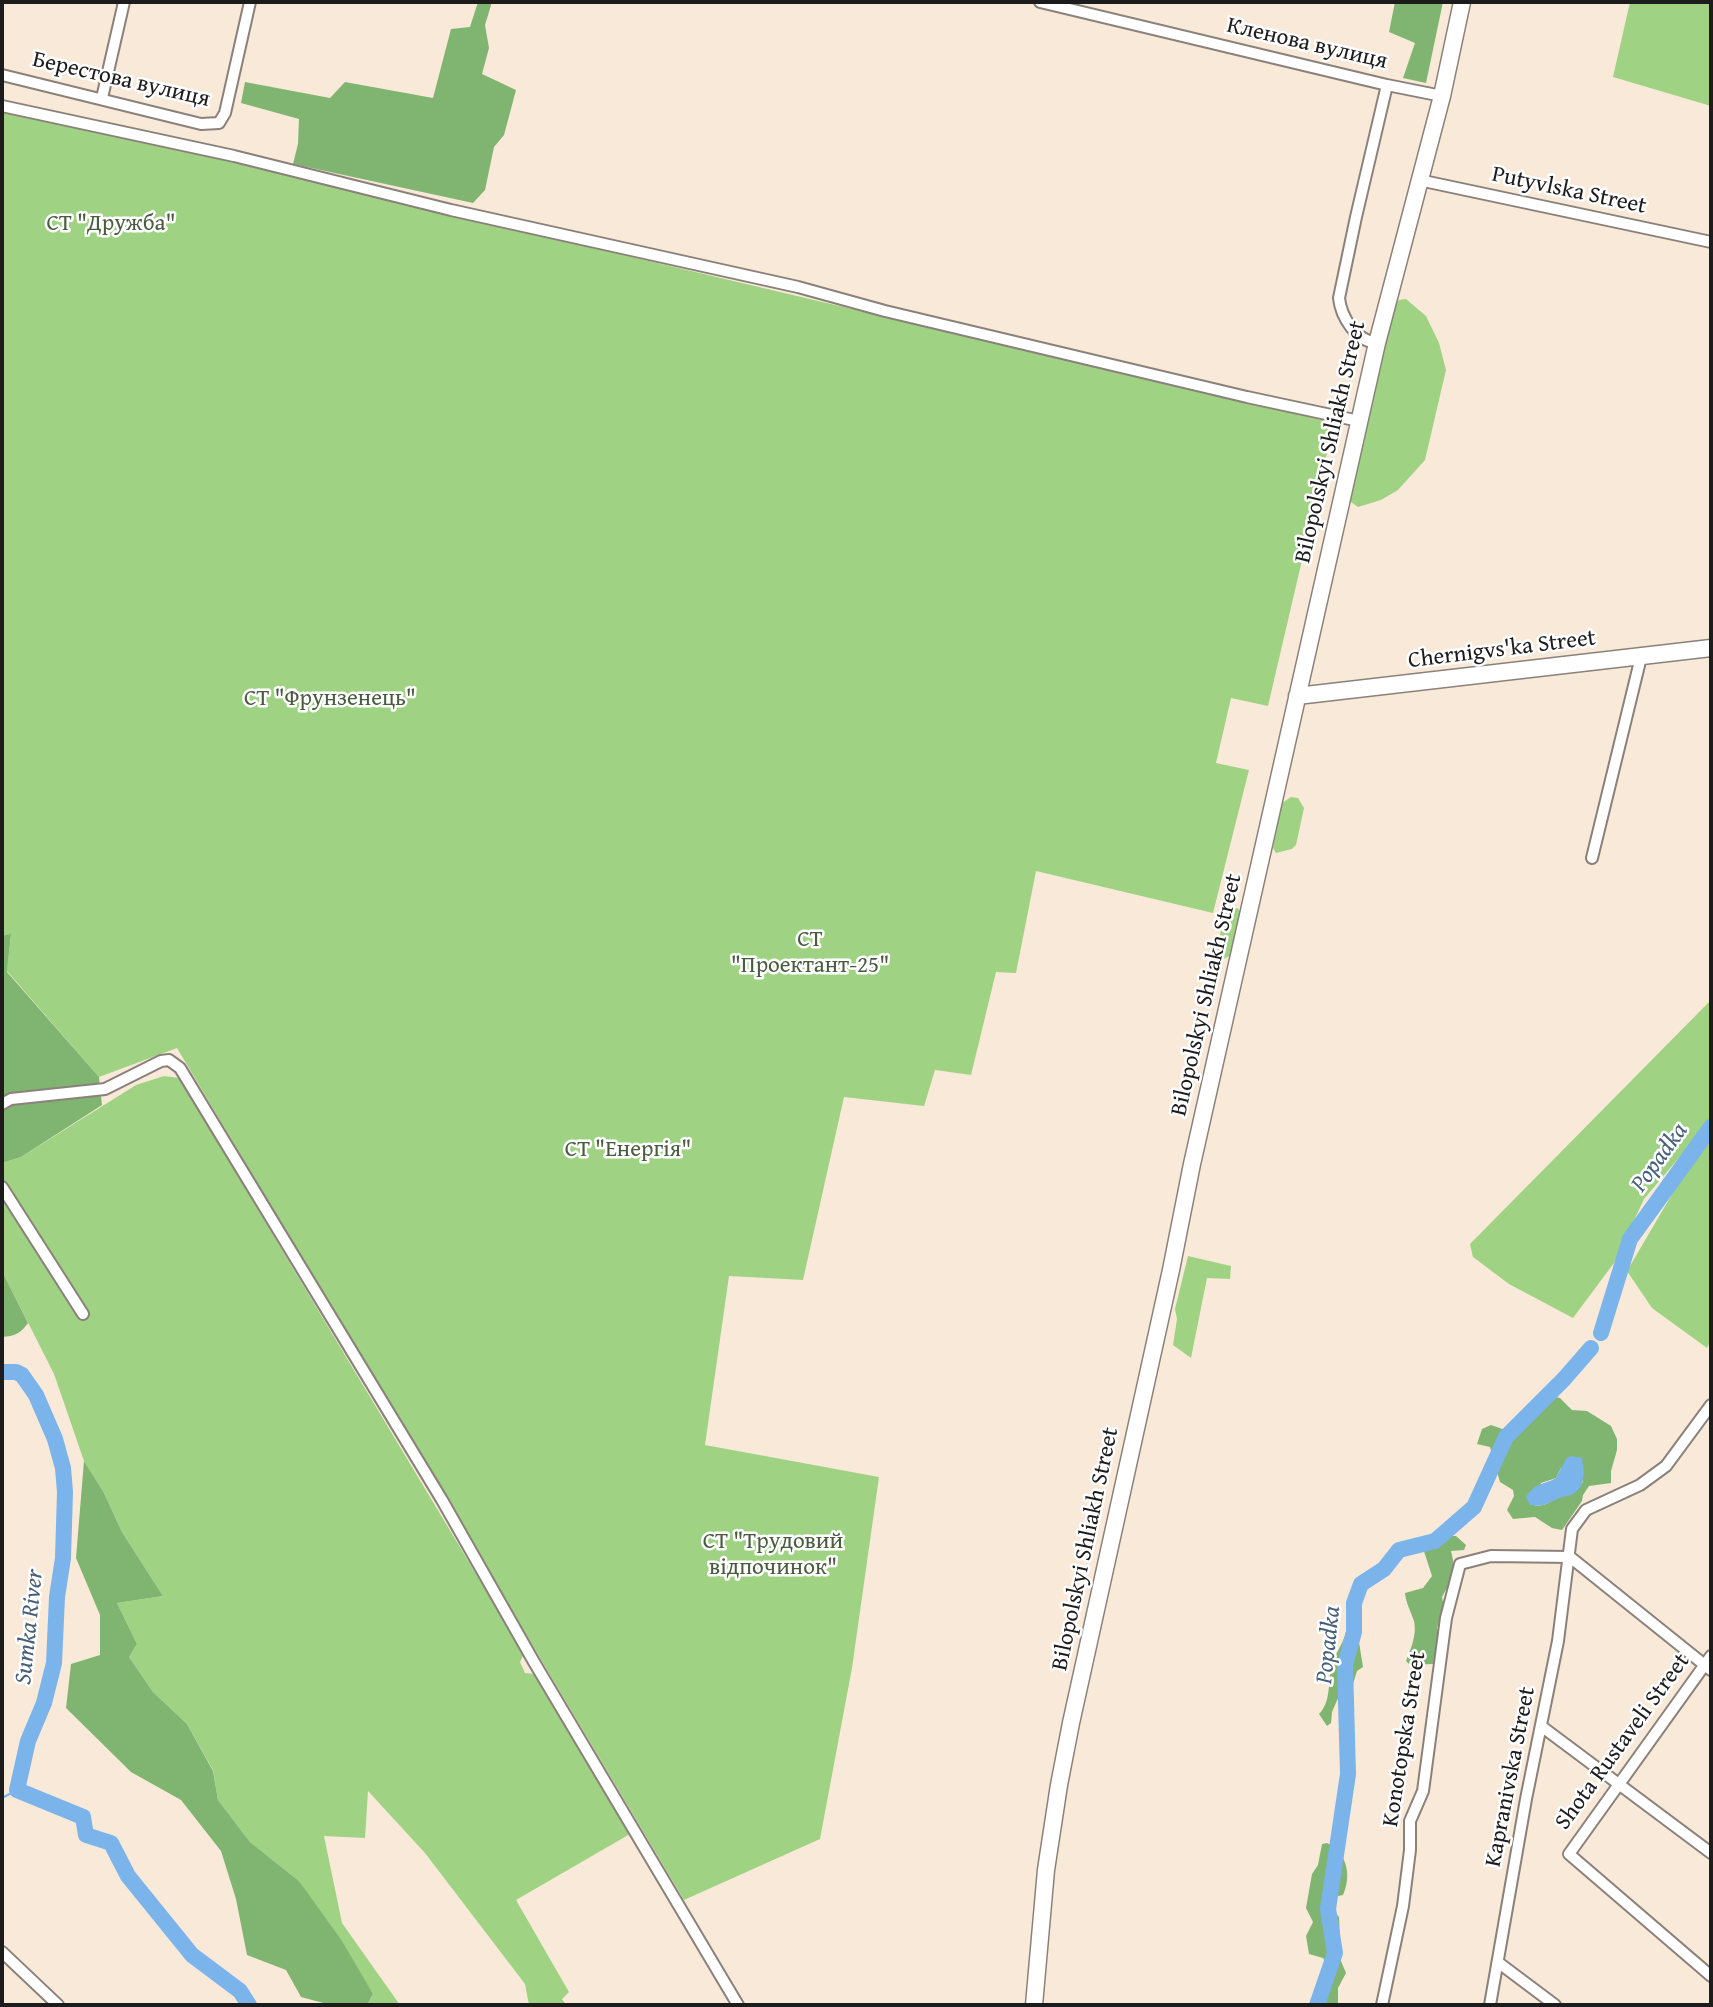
<!DOCTYPE html>
<html>
<head>
<meta charset="utf-8">
<style>
  body { margin:0 }
  #map { position:relative; width:1713px; height:2007px; overflow:hidden; background:#f9e9d8; font-family:"Gentium Book Plus",serif }
  canvas { display:block }
  .frame { position:absolute; inset:0; border:4px solid #1c1c1c; pointer-events:none }
</style>
</head>
<body>
<div id="map">
<canvas width="1713" height="2007"></canvas>
<div class="frame"></div>
</div>
<script>
const ctx = document.querySelector('canvas').getContext('2d');
ctx.lineJoin = 'round';
function fillPath(path, color) { ctx.fillStyle = color; ctx.fill(path, 'evenodd'); }
function strokePath(path, color, width, dash) { ctx.strokeStyle = color; ctx.lineWidth = width; ctx.lineCap = dash ? 'butt' : 'round'; ctx.setLineDash(dash || []); ctx.stroke(path); }
function drawText(font, color, halo, rows, align = 'center') {
  ctx.font = font + ' "Gentium Book Plus",serif'; ctx.lineWidth = 5; ctx.setLineDash([]); ctx.textBaseline = 'middle'; ctx.strokeStyle = halo; ctx.fillStyle = color; for (const [text, x, y, turn = 0] of rows) {
    ctx.save(); ctx.translate(x, y); ctx.rotate((+turn || 0) * Math.PI / 180); ctx.textAlign = isNaN(turn) ? turn : align; if (halo) ctx.strokeText(text, 0, 0); ctx.fillText(text, 0, 0); ctx.restore();
  }
}
fillPath(new Path2D(`
  M1630,2H1711V106L1613,77Z
  M2,108L1334,423L1268,706L1231,698L1216,763L1249,770L1213,913L1036,871L1016,973L996,972L971,1075L935,1070L924,1106L844,1097L803,1280L729,1276L705,1445L879,1477L852,1668L820,1839L684,1900L177,1048L99,1077L7,971L11,935L2,936Z
  M1406,299L1426,316L1439,343L1446,370L1425,460L1398,490L1381,500L1358,507L1351,502L1350,495L1395,305L1399,300Z
  M1291,797L1298,798L1304,808L1296,845L1292,849L1276,853L1273,848L1282,803Z
  M1237,908L1241,912L1232,955L1221,960L1216,958L1223,918L1229,909Z
  M1711,1000V1120L1644,1199L1614,1263L1573,1318L1509,1284L1473,1257L1470,1244Z
  M164,1076L179,1078L524,1654L520,1662L525,1673L535,1674L630,1834L516,1900L569,1992L562,1999L566,2005H529L525,1984L425,1853L368,1791L365,1838L324,1836L342,1923L400,2005H367L373,1994L299,1881L250,1842L218,1800L213,1770L187,1724L153,1692L129,1657L137,1644L117,1603L163,1596L122,1532L103,1491L84,1461L54,1374L2,1271V1163L21,1157L136,1085Z
  M1711,1141V1340L1707,1348L1652,1308L1627,1271L1691,1162Z
  M1188,1256L1231,1266L1230,1279L1207,1278L1191,1358L1173,1345L1177,1319L1175,1309Z`), '#9fd383');
fillPath(new Path2D(`
  M478,2H492L485,25L489,48L482,74L516,90L504,135L494,147L485,190L473,203L293,164L298,144L299,119L241,103L245,82L330,98L345,82L433,98L451,29L470,27Z
  M1395,2H1443L1426,83L1403,78L1415,43L1389,32Z
  M11,934L7,972L99,1077L102,1105L21,1157L2,1163V936Z
  M2,1271L28,1323C20,1334 15,1336 2,1337Z
  M1544,1394L1560,1398L1572,1410L1587,1411L1611,1426L1617,1439V1450L1611,1471V1483L1589,1486L1583,1495L1582,1501L1562,1530L1552,1528L1535,1517L1513,1519L1507,1510L1514,1496L1513,1490L1500,1482L1490,1447L1477,1444L1482,1429L1491,1425L1511,1432L1521,1430L1533,1407ZM1561,1468L1583,1481C1577,1494 1570,1493 1558,1498C1550,1502 1545,1506 1535,1506L1541,1483L1556,1478Z
  M84,1461L103,1491L122,1532L163,1596L117,1603L137,1644L129,1657L153,1692L187,1724L213,1771L218,1800L250,1842L299,1881L342,1941L373,1994L367,2005H331L301,1997L286,1970L247,1955L236,1899L221,1851L181,1800L131,1772L66,1708L71,1664L100,1655V1615L76,1558Z
  M1435,1536H1456L1466,1545L1464,1550L1451,1551C1456,1569 1451,1570 1452,1585L1447,1588L1442,1597L1444,1607L1437,1628L1441,1639L1433,1664L1410,1665L1406,1661C1411,1649 1417,1634 1414,1621C1411,1611 1406,1604 1405,1593L1423,1588L1432,1576L1421,1542Z
  M1350,1601L1357,1603L1362,1620L1358,1636L1363,1667L1357,1671L1352,1687L1339,1696L1332,1712L1331,1723L1327,1726L1319,1714C1331,1702 1328,1683 1331,1668C1333,1656 1343,1645 1346,1632C1349,1620 1343,1615 1350,1601Z
  M1327,1843C1347,1853 1352,1875 1343,1895L1338,1896L1330,1891L1326,1894V1902L1339,1917L1341,1961L1346,1973L1338,1988V2005H1320C1325,1994 1332,1982 1323,1972L1326,1962L1323,1958L1309,1954L1306,1936L1313,1922L1306,1908L1312,1874L1318,1865L1322,1844Z`), '#7fb571');
fillPath(new Path2D(`
  M1570,1456L1582,1458C1584,1470 1586,1487 1573,1494C1568,1497 1562,1496 1557,1499C1547,1504 1542,1507 1530,1505L1526,1497C1537,1481 1542,1486 1556,1478L1566,1459Z`), '#7bb3eb');
strokePath(new Path2D(`
  M2,1798L17,1790`), '#7bb3eb', 2.5);
strokePath(new Path2D(`
  M1601,1333L1630,1239L1711,1127
  M2,1372H16L22,1375L36,1395L55,1439L63,1468L65,1492L63,1558L57,1597L54,1663L44,1703L28,1741L17,1790L83,1817L86,1835L111,1843L128,1876L192,1955L240,1991L249,2005
  M1317,2005L1335,1953L1328,1909L1348,1774L1345,1665L1354,1632V1603L1361,1584L1384,1569L1399,1550L1435,1541L1474,1507L1506,1437L1564,1379L1591,1348`), '#7bb3eb', 16);
const street = new Path2D(`
  M1040,2L1387,85L1442,96
  M2,75L201,124L219,123L225,113L250,2
  M102,98L124,2
  M2,106L234,156L451,210L798,287L885,311L1247,397L1359,421
  M1419,180L1711,242
  M1377,343C1356,341 1341,317 1339,298L1356,217L1387,85
  M1592,858L1641,657
  M2,1104L11,1099L105,1089L161,1061L169,1060L180,1068L442,1500L534,1662L738,2005
  M2,1187L83,1314
  M1570,1557L1711,1670
  M1711,1656L1569,1854L1711,1976
  M1541,1726L1711,1853
  M2,1952L58,2005
  M1499,1963L1555,2005
  M1382,2005L1403,1906L1410,1850V1821L1423,1791L1446,1618L1460,1564L1491,1556L1570,1557
  M1490,2005L1526,1799L1558,1641L1572,1529L1586,1510L1640,1485L1666,1466L1711,1405`);
const primary = new Path2D(`
  M1297,696L1711,648
  M1034,2005L1046,1870L1059,1785L1071,1723L1171,1270L1192,1164L1377,343L1442,96L1462,2`);
strokePath(street, '#8a827a', 14);
strokePath(primary, '#8a827a', 19);
strokePath(street, '#fff', 10);
strokePath(primary, '#fff', 16);
drawText('23px', '#1c1c1c', '#fff', [
  ["Кленова вулиця",1307,44,13],
  ["Берестова вулиця",121,80,13],
  ["Putyvlska Street",1569,191,12],
  ["Bilopolskyi Shliakh Street",1331,442,-77],
  ["Chernigvs'ka Street",1502,650,-7],
  ["Bilopolskyi Shliakh Street",1207,995,-77],
  ["Bilopolskyi Shliakh Street",1086,1549,-78],
  ["Konotopska Street",1405,1739,-81],
  ["Shota Rustaveli Street",1623,1742,-54],
  ["Kapranivska Street",1511,1777,-79]
]);
drawText('23px', '#4a5c40', '#fff', [
  ["СТ \"Дружба\"",111,224],
  ["СТ \"Фрунзенець\"",330,699],
  ["СТ",810,940],
  ["\"Проектант-25\"",810,966],
  ["СТ \"Енергія\"",628,1150],
  ["СТ \"Трудовий",773,1542],
  ["відпочинок\"",773,1568]
]);
drawText('italic 24px', '#476079', '#fff', [
  ["Popadka",1660,1158,-54],
  ["Sumka River",30,1627,-84],
  ["Popadka",1329,1645,-84]
]);
</script>
</body>
</html>
